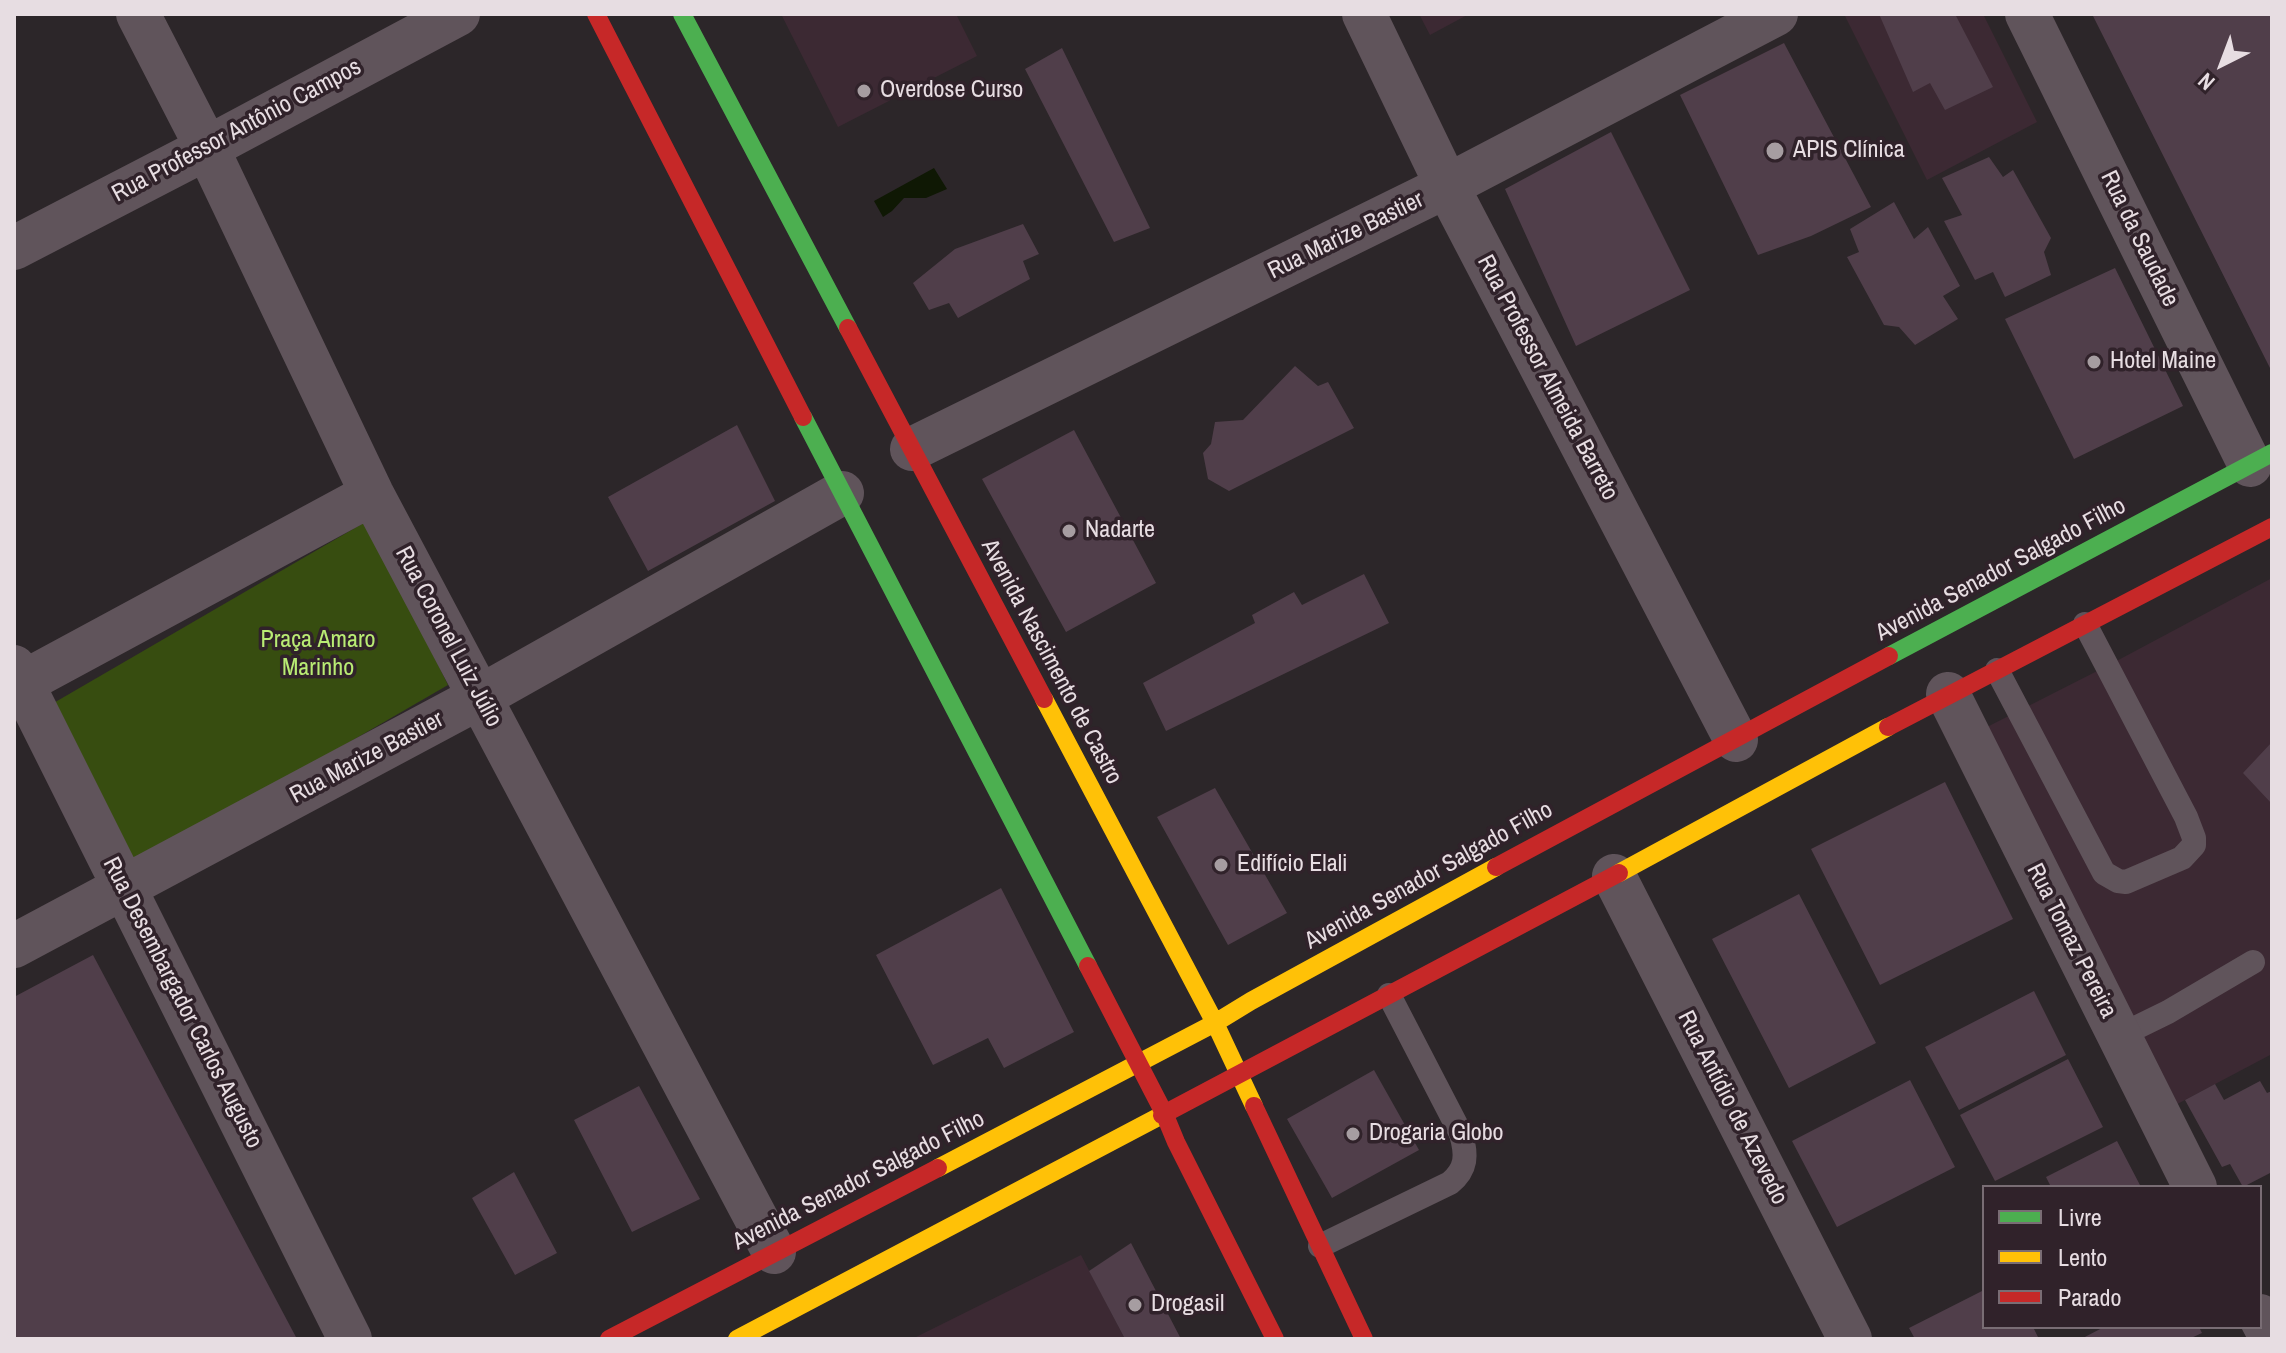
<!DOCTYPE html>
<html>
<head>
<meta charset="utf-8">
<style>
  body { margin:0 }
  #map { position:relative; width:2286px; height:1353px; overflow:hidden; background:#2c2629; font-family:"Archivo Narrow",sans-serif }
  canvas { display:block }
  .frame { position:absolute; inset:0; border:16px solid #e7dde2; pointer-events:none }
  .legend { position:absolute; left:1982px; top:1185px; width:280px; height:144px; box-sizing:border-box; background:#30222a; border:2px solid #796d74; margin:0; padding:10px 14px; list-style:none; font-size:24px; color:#e7dde2 }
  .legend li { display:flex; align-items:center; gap:16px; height:40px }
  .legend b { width:40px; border:2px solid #796d74 }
  .north { position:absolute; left:2182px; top:24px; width:80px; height:80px; -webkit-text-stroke:6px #30222a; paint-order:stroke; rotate:222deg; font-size:22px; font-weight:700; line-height:32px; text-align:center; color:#e7dde2 }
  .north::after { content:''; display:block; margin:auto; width:28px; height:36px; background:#e7dde2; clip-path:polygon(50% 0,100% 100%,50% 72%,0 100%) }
</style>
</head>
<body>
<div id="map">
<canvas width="2286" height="1353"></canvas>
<div class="frame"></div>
<ul class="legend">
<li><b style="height:10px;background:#4caf50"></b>Livre</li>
<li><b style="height:10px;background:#ffc107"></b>Lento</li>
<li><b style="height:10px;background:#c62828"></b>Parado</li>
</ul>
<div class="north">N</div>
</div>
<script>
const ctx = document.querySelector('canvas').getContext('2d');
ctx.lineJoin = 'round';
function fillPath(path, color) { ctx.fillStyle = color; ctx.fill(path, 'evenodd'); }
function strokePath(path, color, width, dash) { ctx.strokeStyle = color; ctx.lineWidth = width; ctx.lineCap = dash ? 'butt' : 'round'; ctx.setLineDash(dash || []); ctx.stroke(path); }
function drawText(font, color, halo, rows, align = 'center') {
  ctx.font = font + ' "Archivo Narrow",sans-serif'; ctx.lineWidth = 7; ctx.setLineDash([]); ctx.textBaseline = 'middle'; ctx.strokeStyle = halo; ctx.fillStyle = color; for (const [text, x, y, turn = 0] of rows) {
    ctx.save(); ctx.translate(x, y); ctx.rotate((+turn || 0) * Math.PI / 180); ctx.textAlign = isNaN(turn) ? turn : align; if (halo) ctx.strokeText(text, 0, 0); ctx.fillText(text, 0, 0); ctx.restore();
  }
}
fillPath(new Path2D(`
  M781,14H956L977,56L838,127Z
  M1419,14H1469L1430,35Z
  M1844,14H1983L2037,122L1927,180Z
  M2272,578V1054L2166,1110L1987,727L2109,665Z
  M1081,1255L1125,1339H912Z`), '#3c2933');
fillPath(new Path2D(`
  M367,521L448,685L130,869L45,708Z`), '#374d10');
fillPath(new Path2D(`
  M934,168L947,189L926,198H904L892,211L883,217L874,201Z`), '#0f1804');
fillPath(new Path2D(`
  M1879,14H1955L1993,87L1945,110L1930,83L1913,92Z
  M2092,14H2272V372Z
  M1784,43L1871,207L1811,236L1758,255L1680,95Z
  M1062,48L1150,228L1114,242L1025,69Z
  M1611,132L1690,290L1576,346L1505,189Z
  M1989,157L2003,177L2013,170L2051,238L2044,252L2051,275L2005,297L1993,272L1975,280L1944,221L1962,215L1942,178Z
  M1894,202L1914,239L1928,227L1960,286L1943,296L1958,319L1915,345L1899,327L1884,325L1847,257L1859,252L1850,229Z
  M1023,224L1039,254L1023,261L1030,279L958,318L949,303L929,310L913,283L955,249Z
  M2115,268L2183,406L2074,459L2005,319Z
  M1295,366L1318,386L1328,382L1354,428L1229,491L1208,479L1203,453L1211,444L1215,422L1243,420Z
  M737,425L775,501L648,571L608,497Z
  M1074,430L1156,583L1066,632L982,479Z
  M1364,574L1389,623L1166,731L1143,683L1255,623L1252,615L1294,592L1302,605Z
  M2272,742V804L2243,773Z
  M1945,782L2013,919L1880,985L1811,849Z
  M1215,788L1287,913L1228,945L1157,817Z
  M1001,888L1074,1032L1004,1068L988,1038L933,1065L876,955Z
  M1799,894L1876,1043L1789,1088L1712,939Z
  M93,955L297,1339H14V997Z
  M2034,991L2066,1055L1959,1110L1925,1047Z
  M2068,1059L2103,1127L1995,1181L1960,1115Z
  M1374,1070L1419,1150L1332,1198L1287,1119Z
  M1910,1080L1955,1167L1837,1227L1792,1141Z
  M2260,1081L2267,1093L2272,1091V1172L2243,1187L2230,1164L2222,1167L2185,1100L2215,1084L2224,1100Z
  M639,1086L700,1199L632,1232L574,1120Z
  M2117,1141L2141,1187H2051L2046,1177Z
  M514,1172L557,1253L515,1275L472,1198Z
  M1131,1243L1181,1339H1125L1089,1271Z
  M1984,1290V1327H2033L2038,1337L2035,1339H1915L1909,1328Z
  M2104,1327H2199L2202,1333L2189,1339H2081Z`), '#503e4a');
strokePath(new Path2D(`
  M1997,670L2104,873L2118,881L2126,882L2182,858L2194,845V838L2186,817L2085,624
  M2119,1036L2168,1012L2253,962
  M1320,1246L1450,1183C1467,1169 1467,1155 1461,1134L1389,995`), '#60545b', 24);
strokePath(new Path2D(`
  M138,14L207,148L372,494L774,1252
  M1364,14L1447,186L1736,740
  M2027,14L2250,465
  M14,248L207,148L458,14
  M912,449L1447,186L1776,14
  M14,667L350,1339
  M22,683L372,494
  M1948,694L2195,1187
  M1614,876L1850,1339
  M14,946L480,697L842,493
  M2260,1316L2272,1339`), '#60545b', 44);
strokePath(new Path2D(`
  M682,14L848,328
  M803,417L1088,966
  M1889,656L2272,453`), '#4caf50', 18);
strokePath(new Path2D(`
  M1044,699L1215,1023L1254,1106
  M1619,873L1888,727
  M938,1168L1215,1023L1251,1001L1496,867
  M737,1339L1162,1115`), '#ffc107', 18);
strokePath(new Path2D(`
  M596,14L803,417
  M848,328L1044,699
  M1888,727L2272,527
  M1496,867L1889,656
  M1088,966L1164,1113L1176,1142L1275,1339
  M1254,1106L1364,1339
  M1162,1115L1619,873
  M609,1339L938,1168`), '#c62828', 18);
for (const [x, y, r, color] of [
  [864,91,8,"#a69da1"],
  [1775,151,10,"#a69da1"],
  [2094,362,8,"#a69da1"],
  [1069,531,8,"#a69da1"],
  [1221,865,8,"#a69da1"],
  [1353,1134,8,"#a69da1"],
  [1135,1305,8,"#a69da1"]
]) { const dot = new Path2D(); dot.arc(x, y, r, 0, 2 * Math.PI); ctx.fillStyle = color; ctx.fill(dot); strokePath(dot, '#30222a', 3); }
drawText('24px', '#e7dde2', '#30222a', [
  ["Overdose Curso",880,91],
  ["APIS Clínica",1793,151],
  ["Hotel Maine",2110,362],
  ["Nadarte",1085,531],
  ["Edifício Elali",1237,865],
  ["Drogaria Globo",1369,1134],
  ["Drogasil",1151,1305]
], 'left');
drawText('24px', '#e7dde2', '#30222a', [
  ["Rua Professor Antônio Campos",237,131,-28],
  ["Rua Marize Bastier",1346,236,-26],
  ["Rua da Saudade",2139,239,64],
  ["Rua Professor Almeida Barreto",1547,378,62],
  ["Avenida Senador Salgado Filho",2001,570,-28],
  ["Rua Coronel Luiz Júlio",448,637,62],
  ["Avenida Nascimento de Castro",1051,662,62],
  ["Rua Marize Bastier",367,758,-28],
  ["Avenida Senador Salgado Filho",1429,876,-29],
  ["Rua Tomaz Pereira",2071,941,63],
  ["Rua Desembargador Carlos Augusto",182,1003,63],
  ["Rua Antídio de Azevedo",1732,1108,63],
  ["Avenida Senador Salgado Filho",859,1181,-27]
]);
drawText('24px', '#b9ec74', '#30222a', [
  ["Praça Amaro",318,641],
  ["Marinho",318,669]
]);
</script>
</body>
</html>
